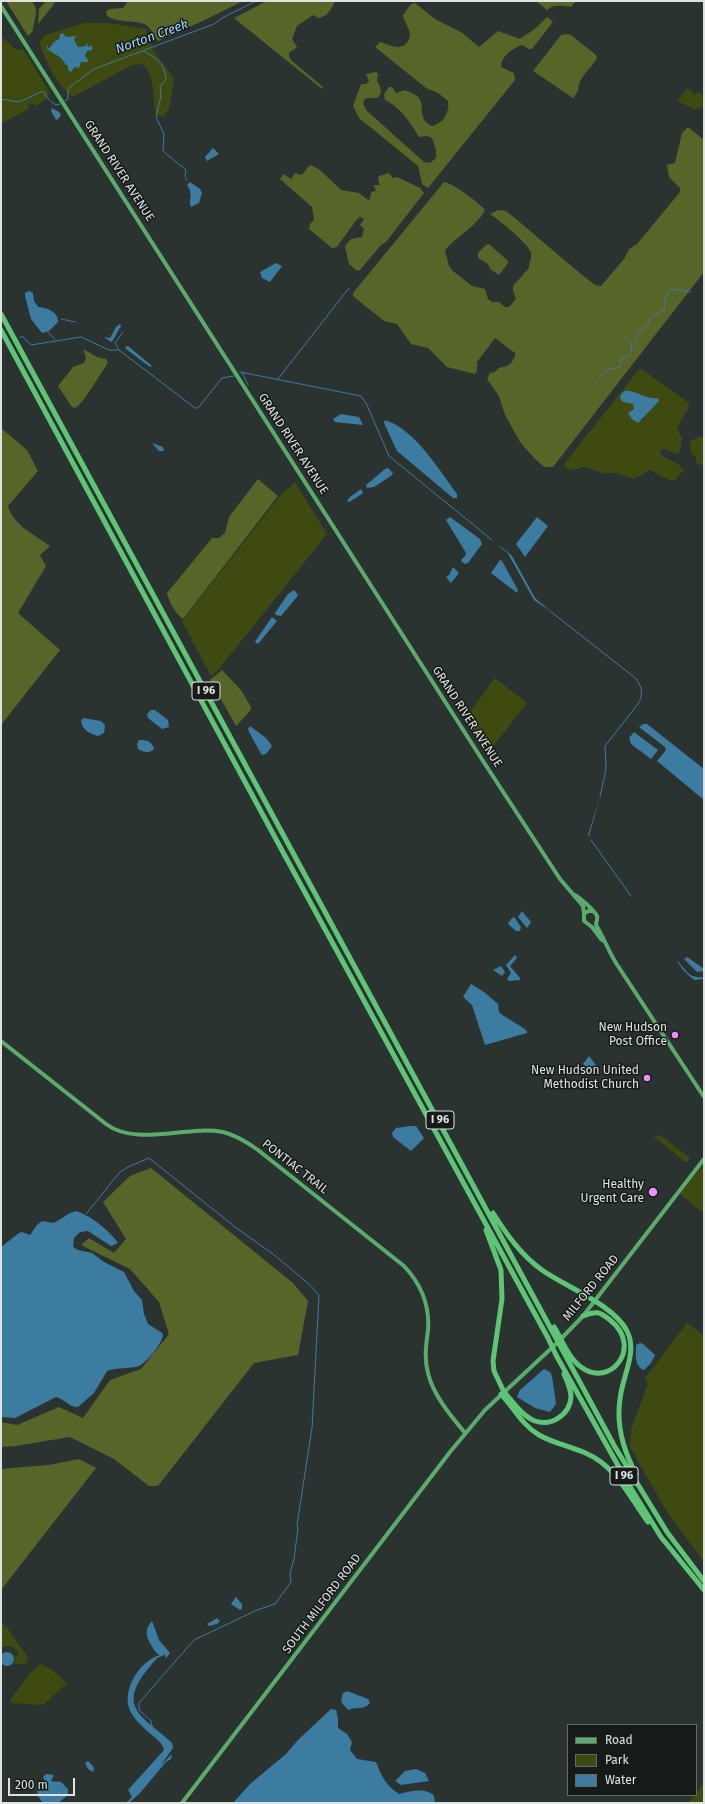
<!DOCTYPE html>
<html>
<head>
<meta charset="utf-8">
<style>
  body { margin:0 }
  #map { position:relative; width:705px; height:1804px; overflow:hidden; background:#2b3331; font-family:"Fira Sans",sans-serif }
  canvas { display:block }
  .frame { position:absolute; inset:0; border:2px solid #dee3e2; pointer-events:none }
  .legend { position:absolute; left:567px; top:1724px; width:130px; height:72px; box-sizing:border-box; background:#161a19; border:1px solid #666a69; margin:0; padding:5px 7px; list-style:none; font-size:12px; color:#dee3e2 }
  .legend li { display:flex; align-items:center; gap:8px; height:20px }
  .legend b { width:20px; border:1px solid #666a69 }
  .scale { position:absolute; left:8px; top:1778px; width:67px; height:18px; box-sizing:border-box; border:2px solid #dee3e2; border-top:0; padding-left:5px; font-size:12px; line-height:14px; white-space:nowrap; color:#dee3e2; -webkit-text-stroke:3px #161a19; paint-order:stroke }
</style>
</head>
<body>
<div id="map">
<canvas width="705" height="1804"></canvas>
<div class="frame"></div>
<ul class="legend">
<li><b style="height:5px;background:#59ac6c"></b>Road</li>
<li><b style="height:11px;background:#3e4a10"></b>Park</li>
<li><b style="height:11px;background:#3c7ca1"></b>Water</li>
</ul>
<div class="scale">200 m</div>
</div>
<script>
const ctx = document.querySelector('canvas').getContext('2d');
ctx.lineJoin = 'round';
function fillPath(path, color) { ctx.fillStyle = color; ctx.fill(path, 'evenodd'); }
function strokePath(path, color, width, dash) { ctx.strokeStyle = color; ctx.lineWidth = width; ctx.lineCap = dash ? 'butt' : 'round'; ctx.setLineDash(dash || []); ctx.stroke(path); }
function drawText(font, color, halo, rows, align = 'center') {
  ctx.font = font + ' "Fira Sans",sans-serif'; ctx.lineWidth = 3; ctx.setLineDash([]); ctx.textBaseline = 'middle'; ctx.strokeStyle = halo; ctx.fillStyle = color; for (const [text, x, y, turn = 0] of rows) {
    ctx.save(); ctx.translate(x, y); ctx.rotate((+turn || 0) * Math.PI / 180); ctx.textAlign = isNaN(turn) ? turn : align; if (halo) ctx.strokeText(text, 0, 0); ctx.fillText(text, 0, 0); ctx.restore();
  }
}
fillPath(new Path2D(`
  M85,23H108L146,29L154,52L174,78L169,109L163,117L156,115C152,98 156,76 143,64L132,65L73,97C58,88 45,59 39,43L45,35ZM63,33L66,37L76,38L74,40L78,47L86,46L87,44L88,47L92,45V50L86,52V57L78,67H75L71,72L68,70V65L65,64L61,58L47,48V45L49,49C52,42 60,42 60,34Z
  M1,36L15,49L24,50L50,93L45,100L35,106L33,103L28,105L29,109L1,123Z
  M688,88L694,94L699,92L702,94L704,106L695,109L679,102L678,99Z
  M640,368L689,403V406L677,428L682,438L679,455L665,449H662L660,452L661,455L679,465L684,470L675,480L671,481L650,470L634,479L616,473H604L585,467L570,470L565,467V463ZM638,394L647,398L652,399L657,404L648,411L642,421L628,413L634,409L633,404L628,402Z
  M699,436L704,438V465H700L696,462V458L691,453L690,442Z
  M295,482L327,534L218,670L211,676L182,621L281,495Z
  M495,678L527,703L491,749L488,748L484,750L466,722L467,716Z
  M660,1135L689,1157V1160L687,1162L684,1161L653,1136Z
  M702,1166L704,1169V1213L680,1194Z
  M687,1323L704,1336V1562L667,1512L630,1447L631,1429L648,1384L645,1378Z
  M1,1623L6,1626L27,1656L28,1659L25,1664H14L15,1660L14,1657L19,1655C17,1647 9,1645 1,1647Z
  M40,1664L51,1669L67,1683L43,1705L11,1703L10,1700L31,1672Z
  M704,1783V1803H688Z`), '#3e4a10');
fillPath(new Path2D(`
  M6,1H31C41,9 33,21 33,31L28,36Z
  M46,1L55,3L38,24L39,9Z
  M128,1H243L207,19L158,41C153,36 152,27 144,24C132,20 118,23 107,16L106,12L109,9L123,8Z
  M267,1H335C331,9 328,17 318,18L313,15L297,26L292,39L297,47L289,53V57L292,61L323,87L322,89L234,18Z
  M536,1H576L571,7C563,6 553,4 547,10Z
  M415,3L435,19L461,32L479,47L498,31L520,39L536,28L547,17L553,22L532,49H529L522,45C513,48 501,56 501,67L514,73L515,80L428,188L422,184L418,166L359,118L353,106L361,84H366L369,81L366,74L376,72L378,74L377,81C380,86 384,93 377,98H366L364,100L363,104L367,111L424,162L430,163L436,158V150L432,138L427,136L419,137C411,123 399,106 385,100L384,94L389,87H392L396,93L405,90C409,92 416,94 419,98C425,107 417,119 432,126C443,124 450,112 448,101L438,93L426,88L375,47L380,42C390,45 403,53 409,39C410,37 410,32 409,30C407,24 404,21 403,15L411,4Z
  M565,34L571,35L596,55L597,58C593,66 586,71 582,78C577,85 580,92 573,98L533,71L561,35Z
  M688,127L704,140V272L553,467H544L535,459L520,442L505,415L499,396L487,379L490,373L495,372L499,368C509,365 510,367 515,356V353L495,338L477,362V371L475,374L447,367L428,348L411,344L397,324L384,321L353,296V293L444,182C453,183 479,203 485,210C479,224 454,239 445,250L449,266L453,271L472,286L485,289L488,299L492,302H499L505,307H509L516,299L513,291V286L529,268C529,263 532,258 531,253C529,244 499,220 490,214L498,210L506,211C536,235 564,261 595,285L601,286L624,259L629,249L637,244L680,192V188L669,177L667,165L675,163L682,133Z
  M311,165L320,170L341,190L359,193L368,200L370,199L371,192L376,191L374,185H380L378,179L379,176L389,173L393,178L397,177L420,188L424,193L386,242L381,245L360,270L357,271L349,264L345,246L351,239L362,237L364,229L360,225L364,219L360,217L357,219L337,247L332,248L309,229L310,224L314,220L312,207L280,179L284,174L291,179L295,173L302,175L308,167Z
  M489,244L508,261V263L499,275L490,269L488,264L478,258V253L486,245Z
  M83,349L97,357L106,359L108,363C101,372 83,405 75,408L72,407L58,386L73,367L84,363L86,357Z
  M1,428L27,450L38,471L8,506C12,524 35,535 50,546L40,555L46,566L18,613L60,650L1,725Z
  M258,479L278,496L183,619C175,613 169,602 167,593L212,538H219L225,533L229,517Z
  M222,670L241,690L251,707L250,711L236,726L210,680Z
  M151,1168L293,1283L308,1301L298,1355L254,1363L158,1486H149L114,1459L70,1437L15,1446L1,1447V1422L17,1425L59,1407L83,1418L110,1380L141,1369L169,1334L159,1302L130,1269L81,1245L89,1238L114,1253L126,1239L103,1202L130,1176Z
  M79,1459L96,1468L1,1590V1469L48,1465Z`), '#576528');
fillPath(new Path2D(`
  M63,33L66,37L76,36L74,40L78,47L86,46L87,42L88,47L92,45V50L87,51L85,56L88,60V62H81L79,68L75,67L71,72L68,70V65H66L61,58L47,49V45L49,49L54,42L59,39L60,34Z
  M52,108L59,112L61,115L58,119L56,120L51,111Z
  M213,148L219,154L207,161L205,157Z
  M190,182L200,189L202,193L199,203L191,207C188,198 194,195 187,185Z
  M276,263L282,266L270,282L262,278L260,272Z
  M29,291L33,293L34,301L38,307C47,308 58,311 58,322L49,331L42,333L31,319L25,296V293Z
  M120,324L121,326L113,340L111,342L104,337L110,338L116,327Z
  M128,346L152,366L150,367L126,349L125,347Z
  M625,391C635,389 645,400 658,398L659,401L638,423L633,420L628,413L634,409L633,404L623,402L620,398L621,394Z
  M341,414L359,417L363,425L335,422L333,419Z
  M385,420C416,430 439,470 457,494V498H453L397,451L384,423Z
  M152,443L163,447L164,451H159Z
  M388,468L393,473L391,476L374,487L367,488L366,485L385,469Z
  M361,489L363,493L362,494L349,502L347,501L350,497Z
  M450,517L480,539L482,544L468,563L465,564L462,562L461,560L465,556L466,553L446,520Z
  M537,517L548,526L525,557L516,544Z
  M506,550L512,556L535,598L550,611L534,600Z
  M500,560L502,561L518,590L517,593L491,573Z
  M453,567L459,573L451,583L446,577L449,575Z
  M294,590L298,595L296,598L281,616L276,615L275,613L288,594Z
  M272,617L277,621L258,644L255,642L256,640Z
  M151,710H155L168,720L169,727L162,729L148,718L147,714Z
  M83,718L101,721L105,725L104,733L98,736C89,733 83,731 81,721Z
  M643,724H647L704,769V800L657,761L666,750L665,747L639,727Z
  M250,726L266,738L272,746L266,754L262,755L260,752L249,732L248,729Z
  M634,732L658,750L651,759L631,744L629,738Z
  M139,740C147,740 152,741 154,749C149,754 144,752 138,749L137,744Z
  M600,797L589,836L591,840L588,835Z
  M522,911L531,922L527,928L518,917Z
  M513,917L515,918L521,927L520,931H516L510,926L508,923Z
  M515,955L517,958L510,966L520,978V980L509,981L507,979L511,973L506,965Z
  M687,957L704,969V971L697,972L684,959Z
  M676,960C687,969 687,979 704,977V979L694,980L684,971Z
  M501,966L505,972L502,976L493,970Z
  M471,984L484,992L498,1004C499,1007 498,1011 500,1013C501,1015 522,1026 527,1031V1033L485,1045L472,1005L463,997Z
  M589,1056L599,1069L596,1074L592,1072L583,1064Z
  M411,1126H416L424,1138L411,1151L393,1137L392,1133L396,1128Z
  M76,1211C90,1215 110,1231 118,1243L111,1246L88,1231L80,1232L74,1238L73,1247L78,1250L92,1253L104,1262L124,1272L134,1291L142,1300L144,1314L148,1324L162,1333L163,1336C160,1346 148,1361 139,1366C132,1369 116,1367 107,1371L94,1393L78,1407C68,1407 65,1399 56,1397L15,1418L1,1417V1247L19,1233L22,1232L30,1235L37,1225L42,1221L54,1223L70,1213Z
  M640,1343L643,1344L655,1355L651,1363L644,1370C634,1366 636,1355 636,1345Z
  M544,1369L550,1372L552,1376L556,1404L550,1412L535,1408L517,1397L520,1390Z
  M236,1597L242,1604V1609L240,1610L231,1604Z
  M217,1618L220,1621L217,1624L209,1626L207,1624Z
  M152,1621L159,1640L170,1653L166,1658L164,1654L163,1656C156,1656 152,1665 147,1670C116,1709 145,1717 172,1743L173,1748L161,1765L172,1754L171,1759L166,1762L140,1793L129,1803H126L132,1797L128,1790L164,1750C163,1744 157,1739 153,1736C132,1718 120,1706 133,1679C139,1668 149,1658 160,1655C155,1653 154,1649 151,1645C146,1636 144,1630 152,1621Z
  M0 1659a7 7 0 1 1 14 0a7 7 0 1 1-14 0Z
  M347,1691L368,1699L370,1703C363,1711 356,1706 348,1710L341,1702L343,1693Z
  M331,1709L336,1710L338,1719V1728L347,1734L352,1742L350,1750L357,1759L376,1762C381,1775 386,1786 399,1794C409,1791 427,1787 434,1796L435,1803H233L250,1784L286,1754L298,1740Z
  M88,1761L93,1766L94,1770L93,1772L88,1769L85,1763Z
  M416,1769L425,1773L429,1781L401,1785L395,1781L405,1771Z
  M46,1774L54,1775L51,1781L61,1782L68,1789V1795L58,1803H43L38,1796L37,1790L44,1786L45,1781L43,1777Z`), '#3c7ca1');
strokePath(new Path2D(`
  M144,51C158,60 164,63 166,79L160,87L161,96L156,117L164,134L163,151L186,170L185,176L187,180
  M1,99L19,102L43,91L49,100
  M50,101L56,105L60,104
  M65,101L68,99V90L71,86L94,69L214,24L222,18L256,1
  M61,319L75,322
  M48,332L55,340
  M123,332L115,343L119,350L195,408H198L222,378L234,376
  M20,337H23L31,345L81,337L109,350H118
  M632,345C638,343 638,338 636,334L647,326L651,317L664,310L665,298L670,290L674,289L690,292
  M240,372L361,396L367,405L389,456L492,540
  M242,372L248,385
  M599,377L609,369L620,367L621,359L630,355L632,345L626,338
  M278,379L349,288
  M500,547L506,551
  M550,611L634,677C642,685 644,694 638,704L605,746L606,769L600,797
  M591,840L631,896
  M86,1214L120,1172L130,1166L149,1158L235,1227L273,1254L310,1285L319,1295L312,1428L297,1525L298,1528L294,1559L290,1573L291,1582L275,1604L257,1610L194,1640L139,1703V1710L151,1721L152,1726`), '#3c7ca1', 1);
strokePath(new Path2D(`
  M1,6L483,761L560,879L583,906L584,914
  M575,895C580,898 595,911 597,916C598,919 596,922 596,925C604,938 608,950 616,963L704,1097
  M592,911H588L584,914V921L592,927L601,939L604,941
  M1,1041L106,1124C137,1147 186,1125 223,1132C236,1135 247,1142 258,1150L404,1266C421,1284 430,1304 428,1330C426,1345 424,1359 428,1373C433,1395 451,1416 465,1433
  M182,1803L450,1452L485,1410L557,1343L583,1316L704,1159`), '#59ac6c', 4);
strokePath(new Path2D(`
  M1,314L615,1447L667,1532L704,1581
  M1,330L284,854L548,1338L556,1355L629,1485L661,1537L704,1590
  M493,1213C507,1235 521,1255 542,1270C566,1287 614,1305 627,1331C638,1352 622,1377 620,1399C616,1426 623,1450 636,1474
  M486,1230L501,1270L502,1299L493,1361L494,1371L504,1392
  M554,1327C562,1339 568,1358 581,1367C610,1389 644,1347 610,1320C599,1311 596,1311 583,1316
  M504,1392C513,1402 522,1416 535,1421C552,1427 570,1414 571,1397C571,1389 567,1381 564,1374
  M501,1394C514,1408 522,1425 539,1435C558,1446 583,1448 601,1462C621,1477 633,1502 648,1522`), '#5ec476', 5);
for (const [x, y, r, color] of [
  [675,1035,4,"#ee8cf8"],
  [647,1078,4,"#ee8cf8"],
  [653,1192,5,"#ee8cf8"]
]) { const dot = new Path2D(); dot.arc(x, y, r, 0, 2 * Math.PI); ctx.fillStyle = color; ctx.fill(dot); strokePath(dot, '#161a19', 1.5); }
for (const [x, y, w] of [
  [206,691,28],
  [440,1120,28],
  [624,1476,28]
]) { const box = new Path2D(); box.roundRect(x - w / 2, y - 9, w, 18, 3); ctx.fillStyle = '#161a19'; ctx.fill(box); strokePath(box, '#dee3e2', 1); }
drawText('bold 11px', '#dee3e2', null, [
  ["I 96",206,691],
  ["I 96",440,1120],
  ["I 96",624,1476]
]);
drawText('12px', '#dee3e2', '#161a19', [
  ["GRAND RIVER AVENUE",119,171,57],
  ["GRAND RIVER AVENUE",293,444,57],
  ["GRAND RIVER AVENUE",467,717,57],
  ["PONTIAC TRAIL",295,1167,38],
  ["MILFORD ROAD",591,1288,-51],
  ["SOUTH MILFORD ROAD",322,1604,-53]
]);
drawText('12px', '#dee3e2', '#161a19', [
  ["New Hudson",667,1028],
  ["Post Office",667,1042],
  ["New Hudson United",639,1071],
  ["Methodist Church",639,1085],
  ["Healthy",644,1185],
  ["Urgent Care",644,1199]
], 'right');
drawText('italic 13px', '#a3d6f7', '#161a19', [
  ["Norton Creek",152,37,-20]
]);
</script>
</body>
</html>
